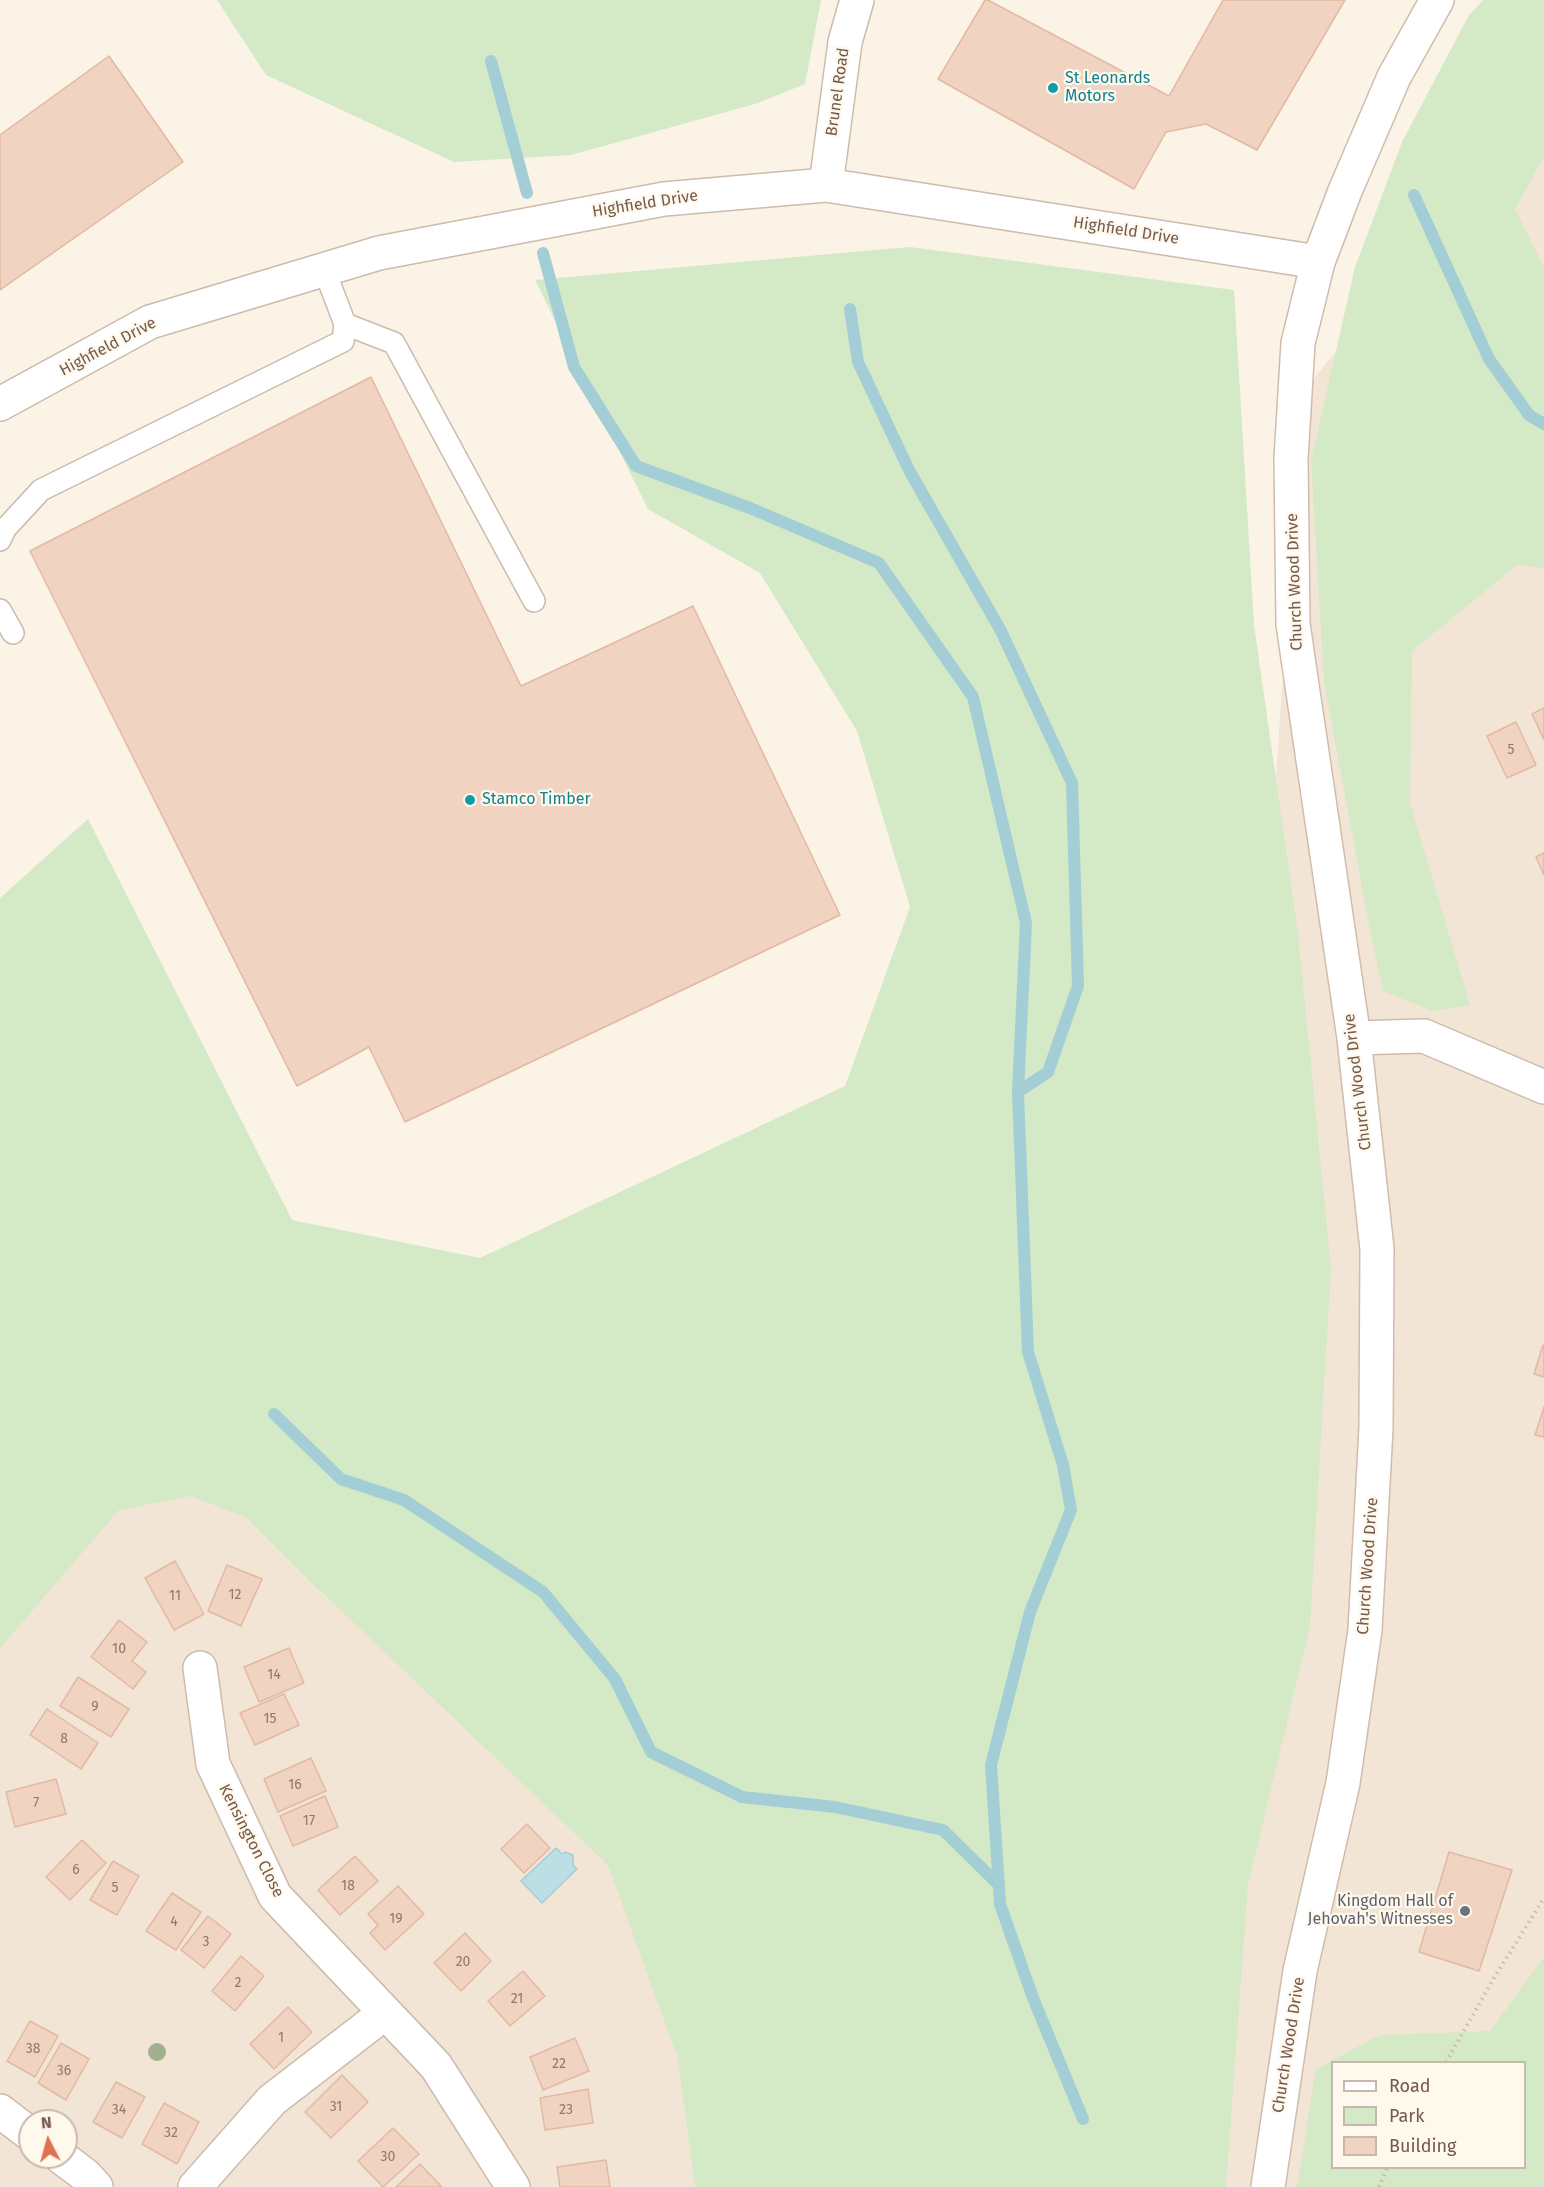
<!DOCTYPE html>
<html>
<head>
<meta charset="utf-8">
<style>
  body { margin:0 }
  #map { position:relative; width:1544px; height:2187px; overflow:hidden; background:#fcf3e7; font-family:"Fira Sans",sans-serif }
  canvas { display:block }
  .legend { position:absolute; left:1331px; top:2061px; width:195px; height:108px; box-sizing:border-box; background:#fef8ed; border:2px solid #c7b9ad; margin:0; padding:8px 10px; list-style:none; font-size:18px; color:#745a4c }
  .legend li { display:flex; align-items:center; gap:12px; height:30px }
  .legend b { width:30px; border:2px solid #c7b9ad }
  .north { position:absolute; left:18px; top:2109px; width:60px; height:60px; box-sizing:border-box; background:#fef8ed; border:2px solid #c7b9ad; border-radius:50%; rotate:354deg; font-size:16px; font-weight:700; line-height:24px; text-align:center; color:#745a4c }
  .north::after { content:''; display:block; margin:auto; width:21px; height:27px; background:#e07151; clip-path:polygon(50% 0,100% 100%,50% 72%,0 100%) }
</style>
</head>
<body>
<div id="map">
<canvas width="1544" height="2187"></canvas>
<ul class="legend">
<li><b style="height:8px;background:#fff"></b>Road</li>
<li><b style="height:16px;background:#d4e9c6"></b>Park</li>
<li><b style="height:16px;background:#f0d3c0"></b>Building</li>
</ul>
<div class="north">N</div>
</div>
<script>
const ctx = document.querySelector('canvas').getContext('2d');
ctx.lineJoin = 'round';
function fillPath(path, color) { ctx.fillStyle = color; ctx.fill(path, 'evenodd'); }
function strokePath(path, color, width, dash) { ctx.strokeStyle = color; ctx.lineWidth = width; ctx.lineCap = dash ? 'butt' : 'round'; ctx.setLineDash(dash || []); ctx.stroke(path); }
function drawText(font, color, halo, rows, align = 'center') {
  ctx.font = font + ' "Fira Sans",sans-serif'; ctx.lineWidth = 4.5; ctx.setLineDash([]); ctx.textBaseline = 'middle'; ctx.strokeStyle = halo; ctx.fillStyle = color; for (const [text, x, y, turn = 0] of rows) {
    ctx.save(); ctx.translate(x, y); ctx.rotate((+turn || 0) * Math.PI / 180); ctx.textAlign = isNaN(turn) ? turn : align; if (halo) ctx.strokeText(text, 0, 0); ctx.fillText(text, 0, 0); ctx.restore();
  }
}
fillPath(new Path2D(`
  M1544,103V2187H0V1457L1240,1285L1303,391ZM1332,2062H1524V2168H1332ZM30,2121H66V2157H30Z`), '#f3e5d6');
fillPath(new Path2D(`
  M217,0H821L805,84L755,104L571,155L454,162L266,75Z
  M1483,0H1544V157L1515,209L1544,267V568L1517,565L1412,651L1410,803L1470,1005L1432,1011L1383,991L1370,930L1324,683L1311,461L1355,267L1402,142L1469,15Z
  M910,247L1234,290L1254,625L1298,933L1331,1268L1310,1626L1248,1885L1226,2187H695L678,2059L608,1865L313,1584L247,1518L191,1496L119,1510L0,1648V898L88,819L292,1220L480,1258L845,1086L910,907L857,731L760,573L648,509L535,280Z
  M1544,1957V2187H1297L1316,2069L1380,2035L1490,2031ZM1524,2062V2168H1332V2062Z`), '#d4e9c6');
const water = new Path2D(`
  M556,1848L562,1854L565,1852L573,1855V1865L577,1869L542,1903L521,1881Z`);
fillPath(water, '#bcdfe5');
strokePath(water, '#a3ced6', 1.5);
strokePath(new Path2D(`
  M491,61L527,193
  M1414,195L1489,359L1529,415L1544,424
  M543,253L574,367L636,466L750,508L879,563L973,697L1026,923L1018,1092L1028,1352L1063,1465L1071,1510L1030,1612L991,1765L1000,1904L1033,1998L1083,2119
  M850,309L858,362L910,472L1001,631L1072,783L1078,986L1048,1072L1018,1092
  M274,1414L341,1479L404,1500L543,1592L615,1679L651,1752L742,1797L835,1807L943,1830L999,1885`), '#a3ced6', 12);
const building = new Path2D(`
  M985,0H988L1169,96L1223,0H1345L1257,150L1206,124L1166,132L1134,189L938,79Z
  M109,56L183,162L0,290V135Z
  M371,377L521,686L693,606L840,915L405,1122L369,1047L297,1086L30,551Z
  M1544,708V740L1532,714Z
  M1516,722L1536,765L1507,778L1487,736Z
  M1544,853V875L1536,857Z
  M1543,1345L1544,1346V1377L1534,1374Z
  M1544,1407V1437L1535,1435Z
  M175,1561L204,1614L174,1630L145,1578Z
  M227,1565L262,1579L241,1626L208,1611Z
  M119,1620L147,1642L132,1661L146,1672L133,1689L91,1657Z
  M289,1648L304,1683L259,1702L244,1667Z
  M78,1677L129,1709L111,1737L60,1706Z
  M284,1694L299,1725L255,1745L240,1713Z
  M47,1709L98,1743L81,1769L30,1735Z
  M311,1758L326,1791L278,1812L264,1779Z
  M56,1779L66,1814L15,1827L6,1792Z
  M325,1796L338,1827L293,1846L280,1816Z
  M527,1824L550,1848L524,1873L501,1849Z
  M82,1840L106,1863L70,1900L46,1877Z
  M1449,1852L1512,1870L1479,1971L1419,1952Z
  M355,1856L378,1881L340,1915L318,1890Z
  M113,1861L139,1876L117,1915L90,1900Z
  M398,1886L424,1914L385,1950L370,1933L378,1925L368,1914Z
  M172,1893L201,1912L176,1950L146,1931Z
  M208,1916L231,1934L204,1968L181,1950Z
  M465,1933L491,1961L461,1991L434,1963Z
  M241,1956L264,1976L235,2011L212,1991Z
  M523,1971L545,1996L510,2026L488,2001Z
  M288,2007L312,2032L274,2069L250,2044Z
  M30,2021L58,2036L35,2077L7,2061Z
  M575,2038L589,2071L543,2090L530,2057Z
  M61,2043L89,2059L66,2100L38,2083Z
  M342,2075L368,2102L331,2138L305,2112Z
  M116,2082L145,2097L122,2138L93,2122Z
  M588,2089L593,2123L545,2130L540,2098Z
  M164,2103L199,2122L177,2164L142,2144Z
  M393,2128L419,2154L383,2187L358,2161Z
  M606,2160L610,2187H560L557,2167Z
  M420,2164L442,2187H396Z`);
fillPath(building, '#f0d3c0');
strokePath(building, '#e2b9a1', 1.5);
const lane = new Path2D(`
  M345,324L394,343L534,601
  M0,540L5,529L41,490L343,341L345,324L324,269
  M0,610L13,633`);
const street = new Path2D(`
  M826,185L845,42L857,0
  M0,404L150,322L379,253L664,199L826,185L1318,262
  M1354,1038L1424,1036L1544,1087
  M200,1668L213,1764L275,1896L436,2066L513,2187
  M0,2111L30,2134
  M61,2157L85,2175L96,2187
  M195,2187L272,2100L385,2013`);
const secondary = new Path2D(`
  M1268,2187L1300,1971L1343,1783L1365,1630L1376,1428L1377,1249L1354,1038L1293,624L1291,459L1298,343L1318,262L1345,191L1394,77L1437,0`);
strokePath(lane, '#cdbbad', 24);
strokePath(street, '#cdbbad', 36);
strokePath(secondary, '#d0bcab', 36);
strokePath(new Path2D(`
  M1446,2062L1494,1978L1544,1898
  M1379,2187L1387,2168`), '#d5b6a3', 4, [1.5, 4.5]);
strokePath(lane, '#fff', 21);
strokePath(street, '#fff', 33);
strokePath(secondary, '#fff', 33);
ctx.fillStyle = '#a0b08d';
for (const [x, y] of [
  [157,2052]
]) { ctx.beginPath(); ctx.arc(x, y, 9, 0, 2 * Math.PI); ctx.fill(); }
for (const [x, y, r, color] of [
  [1053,88,6,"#0f9aa8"],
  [470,800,6,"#0f9aa8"],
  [1465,1911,6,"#6b7280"]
]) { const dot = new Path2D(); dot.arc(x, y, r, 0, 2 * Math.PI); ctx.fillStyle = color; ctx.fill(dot); strokePath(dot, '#fef8ed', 2); }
drawText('14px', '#937869', null, [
  ["5",1511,750],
  ["12",235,1595],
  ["11",175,1596],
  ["10",119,1649],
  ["14",274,1675],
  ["9",95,1707],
  ["15",270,1719],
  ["8",64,1739],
  ["16",295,1785],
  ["7",36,1803],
  ["17",309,1821],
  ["6",76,1870],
  ["18",348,1886],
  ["5",115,1888],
  ["19",396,1919],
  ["4",174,1922],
  ["3",206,1942],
  ["20",463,1962],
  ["2",238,1983],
  ["21",517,1999],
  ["1",281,2038],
  ["38",33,2049],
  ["22",559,2064],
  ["36",64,2071],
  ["31",336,2107],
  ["34",119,2110],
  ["23",566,2110],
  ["32",171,2133],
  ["30",388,2157]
]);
drawText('16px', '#0d838f', '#fef8ed', [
  ["St Leonards",1065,79],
  ["Motors",1065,97],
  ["Stamco Timber",482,800]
], 'left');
drawText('16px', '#745a4c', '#fef8ed', [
  ["Brunel Road",838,92,-82],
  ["Highfield Drive",645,204,-9],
  ["Highfield Drive",1126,231,9],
  ["Highfield Drive",108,347,-28],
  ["Church Wood Drive",1295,582,-92],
  ["Church Wood Drive",1358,1082,-97],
  ["Church Wood Drive",1368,1566,-86],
  ["Kensington Close",251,1841,63],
  ["Church Wood Drive",1289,2045,-81]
]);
drawText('16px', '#5b616d', '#fef8ed', [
  ["Kingdom Hall of",1453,1902],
  ["Jehovah's Witnesses",1453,1920]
], 'right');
</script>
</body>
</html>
